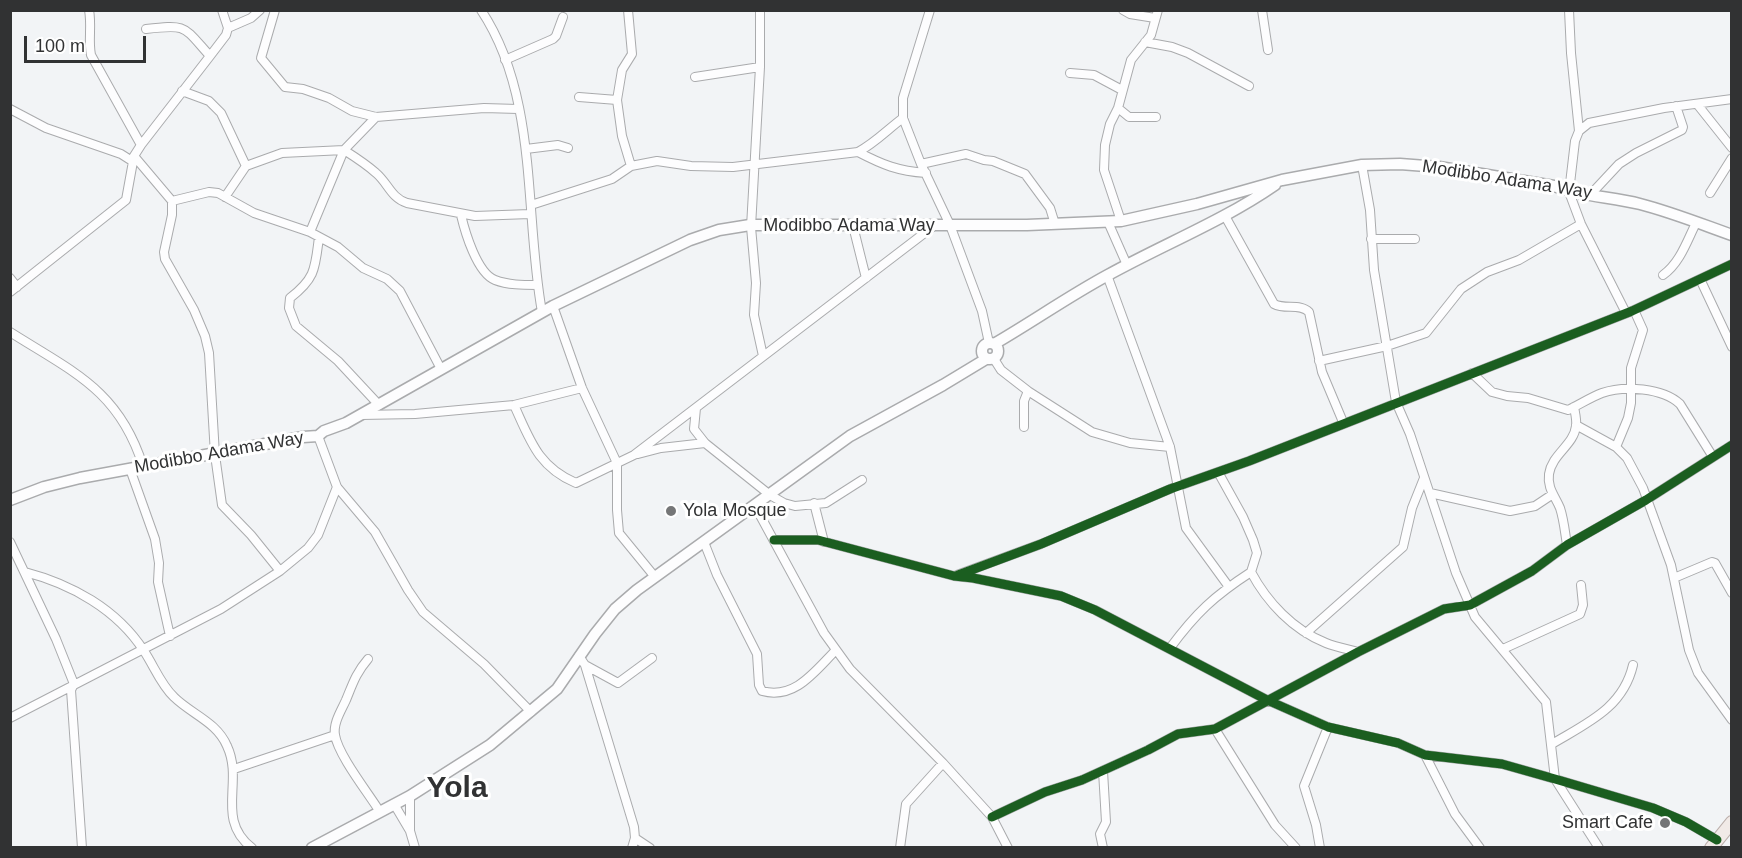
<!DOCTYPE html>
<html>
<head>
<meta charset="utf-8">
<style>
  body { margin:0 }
  #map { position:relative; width:1742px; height:858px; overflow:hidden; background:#f2f4f6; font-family:Helvetica,sans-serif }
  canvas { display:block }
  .frame { position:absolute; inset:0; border:12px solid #313233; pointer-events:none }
  .scale { position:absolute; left:24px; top:36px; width:122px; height:27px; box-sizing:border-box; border:3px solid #313233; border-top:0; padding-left:8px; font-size:18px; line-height:21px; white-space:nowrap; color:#313233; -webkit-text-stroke:4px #fff; paint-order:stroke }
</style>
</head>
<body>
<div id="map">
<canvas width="1742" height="858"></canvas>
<div class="frame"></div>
<div class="scale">100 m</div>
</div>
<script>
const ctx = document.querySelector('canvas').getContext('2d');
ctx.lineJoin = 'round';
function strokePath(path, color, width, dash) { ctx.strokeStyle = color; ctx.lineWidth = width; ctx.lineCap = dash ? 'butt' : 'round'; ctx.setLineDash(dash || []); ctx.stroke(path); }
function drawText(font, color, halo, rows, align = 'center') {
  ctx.font = font + ' Helvetica,sans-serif'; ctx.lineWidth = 6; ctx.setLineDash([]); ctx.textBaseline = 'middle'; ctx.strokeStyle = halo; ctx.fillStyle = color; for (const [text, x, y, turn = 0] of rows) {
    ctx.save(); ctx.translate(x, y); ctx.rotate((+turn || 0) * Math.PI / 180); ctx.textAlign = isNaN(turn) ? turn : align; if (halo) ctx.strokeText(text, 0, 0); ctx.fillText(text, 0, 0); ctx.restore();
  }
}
const street = new Path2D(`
  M89,10C92,26 88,40 91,55L141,145
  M222,10L228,28
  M275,10L261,58L285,87L303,89L329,98L352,111L376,117L484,108L518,109
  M481,10C539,97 524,214 542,312
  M628,10L632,54L622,70L617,100L622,136L631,166
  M760,10V67L751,227L756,283L754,315L763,356
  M930,10L903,98V118L921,164L950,225L982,311L989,343
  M1123,10L1130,14L1155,18
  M1262,10L1268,50
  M1569,10L1571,53L1579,131
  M146,29C188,24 183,26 210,56
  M1145,42L1172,47L1188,53L1249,86
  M505,60L553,39L556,36L563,17
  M1070,73L1094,75L1122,90
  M695,77L760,67
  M182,91L209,101L221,113L246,166
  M579,97L617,100
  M1697,104L1732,148
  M1118,108L1129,117H1156
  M10,109L46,128L121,154L132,161L134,157
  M526,149L558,145L568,148
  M858,152C883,165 898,171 926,173
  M134,156L172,201V215L164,252L165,259L194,310L205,336L209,353L215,455L222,505L251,535L280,571
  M921,164L966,154L984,160L993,161L1025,174L1050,208L1055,224
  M1362,165L1370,210L1374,270L1396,402L1410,434L1456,573L1475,617L1546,702L1555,779L1599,848
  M1710,193L1732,158
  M1591,194L1619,164L1636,153L1682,130L1683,127L1676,106
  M225,197L246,166L282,153L344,150L376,117
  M172,201L209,192L218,193L254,213L310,232L338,247L363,268L387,279L400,291L441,369
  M531,205L612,179L631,166L657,161L691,166L733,167L858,152C875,143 888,129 903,118
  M461,215C465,232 477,273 495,280C508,285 523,285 537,285
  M1225,216L1274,304C1285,310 1300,303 1309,312L1322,372L1343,422
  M1121,221L1104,170L1105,145L1110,124L1118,108L1131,60L1151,35L1158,10
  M1108,222L1127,265
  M853,226L866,278
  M310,232L344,150C355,157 366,164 376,173C388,183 391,198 407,203L475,216L530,214
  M319,237C315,268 316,278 290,298L289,308L296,326L338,361L379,405
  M1371,239H1415
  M1107,275L1170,447L1186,528L1229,587
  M1663,275C1680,263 1687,241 1696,223
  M10,278L17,287
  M1700,279L1732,347
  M10,292L126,200L134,156L141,145L210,56L226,35L228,28L251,18L260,10
  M553,306L582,388L617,463V510L619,533L655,577
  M1626,313L1581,224L1569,192L1575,141L1579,131L1589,123L1664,108L1732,99
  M10,332C73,372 119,390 143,466
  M994,359L1001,370L1028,391L1092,432L1130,443L1170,447
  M1319,361L1387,346L1426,333L1461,289L1487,272L1519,260L1581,224
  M1472,373L1492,392L1507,396L1528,398L1568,410C1579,405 1591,397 1602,393C1624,385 1663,388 1680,404L1713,457
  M514,405C530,440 538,467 576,483L634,455L935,225
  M696,408L694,429L705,443L770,495L784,503L795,506L826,503L862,480
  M361,415L415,414L514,405L582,388
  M1576,425L1616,447L1627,458L1643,488L1671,565L1689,650L1698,673L1732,720
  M1024,427V401L1028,391
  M318,436L337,487L375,532L408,590L423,612L484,664L531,712
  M1616,447L1628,418L1631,403V368L1643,330L1634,310
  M638,454L661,448L705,443
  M130,469L155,539L159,563L158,582L170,636
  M1218,472L1243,517L1253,540L1257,553L1251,572C1267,602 1293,630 1326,643C1336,647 1347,649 1358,652
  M1430,493L1510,511L1535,506L1553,494
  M814,503L824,542
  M755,506L824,633L850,669L943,763L992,817L1008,848
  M774,540H818L954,576L973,578L1061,596L1095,610L1267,700L1328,727L1398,743L1425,755L1502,764L1555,779L1653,808L1686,822L1717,840
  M10,542L56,639L74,684L71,690L82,848
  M704,542L717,575L757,654L759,685L762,691C795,700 815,671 836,650
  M1567,545C1565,533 1564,520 1560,508C1555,496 1547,488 1549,474C1552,454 1574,445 1576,426C1577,420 1575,413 1574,407
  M25,572C71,584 117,609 144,651C154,666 161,685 174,697C191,714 217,722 227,746C244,782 215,819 252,848
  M957,575L1041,544L1170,489L1249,461L1632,311L1732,264
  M1674,578L1712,562L1715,563L1732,593
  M1306,633L1403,547L1412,508L1424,478
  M1170,648C1196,613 1214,596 1251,572
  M1503,649L1580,614L1583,605L1581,585
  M579,656L585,665L634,827L635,838L632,848
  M368,659C356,673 353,683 346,700C341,711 333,723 335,735C338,755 369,794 380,812
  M585,665L618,683L652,658
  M10,718L221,609L280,571L308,548L318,535L337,487
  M1215,729L1275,825L1296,848
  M1552,744C1587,723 1623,708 1633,665
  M1425,755L1455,814L1480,848
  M234,769L335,735
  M1103,771L1106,822L1100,834L1103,848
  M394,804L410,831L415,848
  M992,817L1045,792L1082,780L1148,750L1178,734L1215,729L1358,652L1444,609L1470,605L1532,571L1567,545L1646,500L1732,445
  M410,830V796
  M635,838L650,848
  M900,848L906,804L943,763
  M1320,848L1316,825L1304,786L1328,727`);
const secondary = new Path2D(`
  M982 351a8 8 0 1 1 16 0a8 8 0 1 1-16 0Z
  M994,344C1032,322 1069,296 1108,275C1164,244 1223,221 1275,185
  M10,500L44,487L80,478L303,437L318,436L324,431L346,423L553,306L690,240L719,230L750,225H1027L1121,221L1197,204L1282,180L1362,165L1400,164L1439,167L1554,186C1580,196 1612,197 1640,204C1671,212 1701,224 1732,235
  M312,848L410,796L490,745L557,689L595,634L615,609L637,590L850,436L943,385L986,359`);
const primary = new Path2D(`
  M1711,848L1732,822`);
strokePath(street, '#aaabad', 10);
strokePath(secondary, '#aaabad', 13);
strokePath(primary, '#bcb0ac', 14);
strokePath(street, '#fdfdfe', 8);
strokePath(secondary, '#fdfdfe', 10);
strokePath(primary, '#f1eae7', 12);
strokePath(new Path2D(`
  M774,540H818L954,576L973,578L1061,596L1095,610L1267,700L1328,727L1398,743L1425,755L1502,764L1555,779L1653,808L1686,822L1717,840
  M958,575L1041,544L1170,489L1249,461L1632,311L1732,264
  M992,817L1045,792L1082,780L1148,750L1178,734L1215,729L1358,652L1444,609L1470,605L1532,571L1567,545L1646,500L1732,445`), '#1b5e20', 9);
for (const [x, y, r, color] of [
  [671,511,6,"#757677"],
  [1665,823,6,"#757677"]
]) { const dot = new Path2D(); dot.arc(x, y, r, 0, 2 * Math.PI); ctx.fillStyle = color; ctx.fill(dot); strokePath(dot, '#fff', 2); }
drawText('18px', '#313233', '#fff', [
  ["Modibbo Adama Way",1507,180,9],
  ["Modibbo Adama Way",849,226],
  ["Modibbo Adama Way",219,453,-10]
]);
drawText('18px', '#313233', '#fff', [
  ["Yola Mosque",683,511],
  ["Smart Cafe",1653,823,"right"]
], 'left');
drawText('bold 30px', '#313233', '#fff', [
  ["Yola",457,789]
]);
</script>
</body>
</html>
